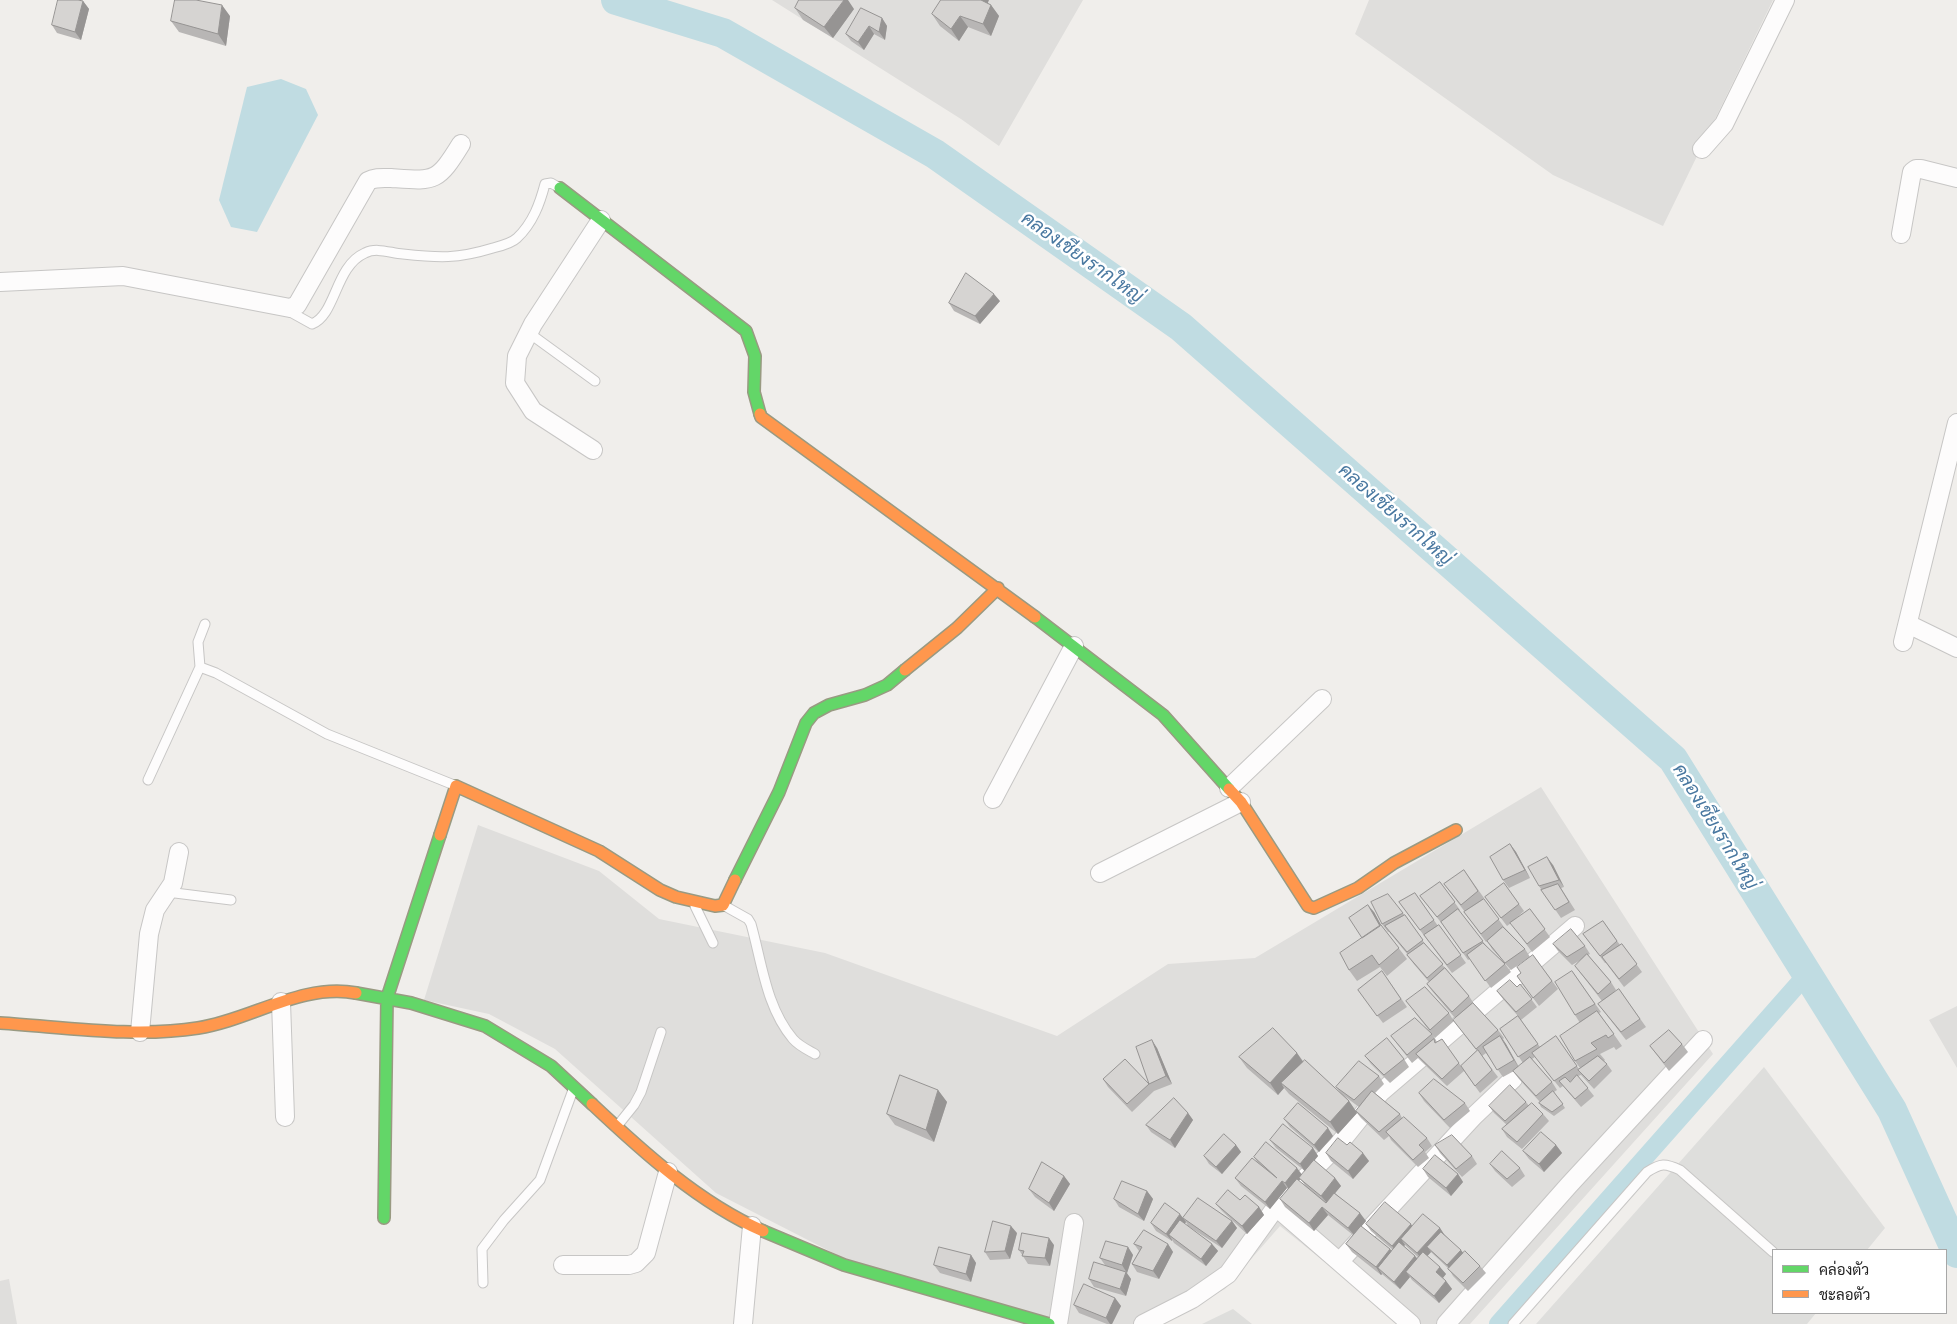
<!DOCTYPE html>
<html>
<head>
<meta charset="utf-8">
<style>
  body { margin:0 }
  #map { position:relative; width:1957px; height:1324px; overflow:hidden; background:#f0eeeb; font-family:"Space Grotesk",Sarabun,sans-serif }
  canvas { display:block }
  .legend { position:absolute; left:1772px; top:1249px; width:175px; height:65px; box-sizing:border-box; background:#fff; border:1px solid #a7a7a7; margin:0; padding:6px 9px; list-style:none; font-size:15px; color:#222 }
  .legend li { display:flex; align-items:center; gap:10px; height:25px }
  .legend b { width:25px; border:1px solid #a7a7a7 }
</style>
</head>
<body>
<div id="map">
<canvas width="1957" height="1324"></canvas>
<ul class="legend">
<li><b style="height:6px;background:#63d668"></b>คล่องตัว</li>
<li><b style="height:6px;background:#ff974d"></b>ชะลอตัว</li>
</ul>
</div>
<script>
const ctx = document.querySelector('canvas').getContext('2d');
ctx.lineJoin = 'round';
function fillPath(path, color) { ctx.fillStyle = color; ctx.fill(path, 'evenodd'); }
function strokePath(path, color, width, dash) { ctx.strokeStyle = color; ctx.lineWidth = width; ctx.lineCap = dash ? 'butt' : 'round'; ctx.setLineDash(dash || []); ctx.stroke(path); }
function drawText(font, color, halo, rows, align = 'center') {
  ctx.font = font + ' "Space Grotesk",Sarabun,sans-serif'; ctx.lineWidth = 5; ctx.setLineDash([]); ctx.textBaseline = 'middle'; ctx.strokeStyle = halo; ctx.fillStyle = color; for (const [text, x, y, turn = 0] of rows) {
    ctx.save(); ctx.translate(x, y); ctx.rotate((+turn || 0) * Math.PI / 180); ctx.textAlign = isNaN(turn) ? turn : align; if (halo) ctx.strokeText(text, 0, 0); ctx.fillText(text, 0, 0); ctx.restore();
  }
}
fillPath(new Path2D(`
  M772,0H1083L999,146L961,119Z
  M1369,0H1773L1663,226L1553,175L1355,34Z
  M1541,787L1713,1054L1470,1324H1402L1280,1226L1225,1289L1150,1324H1056L890,1282L716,1193L555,1049L489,1014L424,1000L478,825L599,871L659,919L825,953L1057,1036L1168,964L1255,958Z
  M1957,1006V1068L1929,1020Z
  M9,1279L17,1324H0V1281Z`), '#dfdedc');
fillPath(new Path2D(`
  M1764,1067L1885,1228L1867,1250H1773V1313H1816L1807,1324H1536Z
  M1233,1309L1252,1324H1202Z`), '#dededc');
fillPath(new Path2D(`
  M281,79L306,89L318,115L257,232L231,227L219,200L247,87Z`), '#c0dce2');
strokePath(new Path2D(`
  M1498,1324L1807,974`), '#c0dce2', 18);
strokePath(new Path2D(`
  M616,0L723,33L935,154L1181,327L1673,759L1892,1110L1957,1253`), '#c0dce2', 30);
const lane = new Path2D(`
  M285,309L312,324C336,315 335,266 365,253C377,247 390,253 403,254C439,258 457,259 493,248C501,246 512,243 517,238C533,223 540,203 545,184L551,183L560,188
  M529,333L595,381
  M200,667L198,642L205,624
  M148,780L200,667L216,673L327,734L454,785
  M167,892L231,900
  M723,905L748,919L751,924C762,963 766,1007 793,1039C799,1046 808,1050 815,1054
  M695,906L713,943
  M618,1125L634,1105L641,1092L661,1032
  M483,1283L482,1249L504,1220L540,1180L573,1090
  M1513,1324L1647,1172C1661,1163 1665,1163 1680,1170L1773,1252`);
const street = new Path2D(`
  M1702,149L1724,124L1785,0
  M1901,234L1912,172L1916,169H1921L1957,178
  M0,282L123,276L290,308L297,305L368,181C375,177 383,178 391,178C435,181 437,183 461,144
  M593,450L533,411L515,383L517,356L533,324L601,220
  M1908,624L1957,648
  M1903,642L1957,423
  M1229,788L1322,699
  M993,799L1074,646
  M1100,873L1241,802
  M281,1002L285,1117
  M140,1032L149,934L155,910L173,883L179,852
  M1276,1207L1338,1145L1380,1093L1575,926
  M1340,1261L1474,1116L1513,1079
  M563,1265H629L636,1263L646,1253L668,1172
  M743,1324L752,1226
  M1058,1324L1074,1223
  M1143,1324L1192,1299L1228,1274L1276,1207L1411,1324
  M1446,1324L1569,1185L1703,1040`);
const fast = new Path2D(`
  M560,188L746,331L755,356L754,392L760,414
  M1035,617L1163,715L1229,789
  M735,880L779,792L806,723L814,713L829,705L865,695L887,685L905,670
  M356,993L411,1003L485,1026L551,1066L592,1104
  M384,1218L387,998L440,835
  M763,1231L844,1265L1049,1324`);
const slow = new Path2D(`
  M760,414L761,417L1035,617
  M905,670L957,628L998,588
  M1229,789L1241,802L1308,906L1314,908L1358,888L1394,863L1456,830
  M440,835L456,786L599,851L660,890L676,897L715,906L723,905L735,880
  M0,1023C64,1027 135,1038 198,1028C251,1020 301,983 356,993
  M592,1104C642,1151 699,1203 763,1231`);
strokePath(lane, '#c7c6c5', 11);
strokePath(street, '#c7c6c5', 20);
strokePath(fast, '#999a82', 14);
strokePath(slow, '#999a82', 14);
strokePath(lane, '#fdfcfc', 9);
strokePath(street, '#fdfcfc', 18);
strokePath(fast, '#63d668', 11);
strokePath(slow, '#ff974d', 11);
fillPath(new Path2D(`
  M83,1L89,9L81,40L57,33L52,25Z
  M988,3L991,5L999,16L991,36L968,27L959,41L940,26L932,14Z
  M795,8L854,9L833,38L803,20Z
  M230,16L226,46L179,32L171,21Z
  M882,18L887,26L885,40L874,34L864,50L851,41L846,34Z
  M1000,301L980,324L954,311L949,303Z
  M1510,844L1516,852L1530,878L1509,888L1503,880Z
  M1553,865L1564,887L1561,888L1575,910L1561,918L1539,886Z
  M1464,870L1484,898L1480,902L1484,899L1504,927L1525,949L1530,957L1511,970L1492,949L1487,941L1486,942L1470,920L1464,912H1465L1444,884Z
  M1440,882L1460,910L1459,911L1488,948L1505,964L1511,972L1491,988L1470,959L1468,960L1443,925L1420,896Z
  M1504,883L1524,911L1514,920L1530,909L1550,937L1532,952L1511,923L1507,926L1485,897Z
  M1415,893L1438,926L1439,925L1466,963L1452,973L1399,902Z
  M1374,912L1381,925L1407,959L1387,976L1380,967L1357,981L1349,970L1362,938Z
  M1403,913L1428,948L1469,996L1474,1004L1498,1030L1504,1038L1503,1039L1519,1067L1523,1063L1500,1029L1518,1016L1503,999L1497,991L1517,987L1520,984L1537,1007L1521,1020L1540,1047L1556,1036L1579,1069L1580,1068L1575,1061L1580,1023L1575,1015L1572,971L1601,1012L1599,1013L1622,1046L1616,1050L1614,1047L1600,1054L1605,1060L1604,1061L1607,1064L1612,1071L1594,1089L1581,1075L1578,1076L1594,1096L1581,1107L1563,1086L1560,1088L1535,1057L1532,1059L1552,1082L1557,1090L1554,1092L1565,1108L1554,1116L1541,1107L1539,1103L1540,1102L1519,1079L1513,1071H1514L1503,1077L1486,1053L1482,1056L1498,1077L1480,1093L1464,1071L1447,1086L1422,1062L1418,1058L1412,1063L1391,1036L1431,1033L1406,1001L1449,1013L1453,1020L1455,1018L1432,991L1427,984L1429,982L1413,963L1407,955H1408L1389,932H1388L1382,924ZM1454,1021L1477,1051L1461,1066L1442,1039L1436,1043L1437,1042L1433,1035L1435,1038Z
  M1603,921L1620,945L1622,944L1642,972L1624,987L1606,963H1605L1583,934Z
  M1553,944L1585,946L1590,954L1588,955L1611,982L1616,990L1609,997L1619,989L1646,1027L1626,1040L1598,1004L1602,1001L1575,966L1584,958L1572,965L1558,951Z
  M1533,955L1558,989L1539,1006L1517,976L1521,973Z
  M1382,971L1407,1007L1383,1023L1358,990Z
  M1682,1044L1688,1052L1669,1071L1650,1046Z
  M1157,1048L1172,1084L1154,1091L1132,1112L1108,1087L1103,1079L1149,1084Z
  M1297,1053L1303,1061L1341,1094L1336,1087L1379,1076L1384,1084L1375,1093L1400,1114L1402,1118L1427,1138L1432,1146L1425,1152L1429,1158L1418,1167L1391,1140L1389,1136L1384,1140L1361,1118L1357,1113L1338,1134L1289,1094L1284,1088L1278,1095L1247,1068L1239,1057ZM1343,1095L1359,1107L1356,1111L1349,1101Z
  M1365,1056L1404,1059L1409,1067L1390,1083L1371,1064Z
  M938,1090L947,1102L934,1142L895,1125L887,1114Z
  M1419,1093L1465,1103L1470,1111L1450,1128L1424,1101Z
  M1526,1102L1529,1106L1543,1114L1549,1121L1522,1149L1507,1137L1502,1129L1507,1125L1494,1113L1489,1106Z
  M1188,1113L1193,1120L1175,1148L1151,1132L1146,1125Z
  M1284,1119L1333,1136L1319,1152L1290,1127Z
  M1270,1140L1313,1148L1318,1156L1314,1161L1335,1178L1341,1186L1335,1193L1366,1221L1361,1226L1392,1251L1393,1250L1371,1231L1366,1224L1440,1228L1444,1234L1463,1253L1480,1266L1486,1273L1468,1291L1453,1276L1449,1269L1431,1252L1427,1256L1446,1274L1443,1278L1446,1281L1452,1289L1439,1303L1412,1280L1410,1277L1400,1289L1382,1274L1381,1275L1352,1252L1346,1244L1353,1235L1328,1215L1314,1231L1285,1207L1280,1199L1288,1189L1287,1188L1270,1209L1241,1186L1235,1178L1258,1163L1254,1157L1302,1175L1305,1171L1276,1148ZM1300,1179L1305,1185L1299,1181ZM1405,1245L1419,1258L1418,1259L1404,1246Z
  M1236,1145L1241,1152L1222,1174L1209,1164L1204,1156Z
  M1347,1145L1369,1161L1353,1179L1331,1161L1326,1153Z
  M1435,1145L1472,1156L1477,1164L1462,1177L1440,1153Z
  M1556,1145L1562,1153L1544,1172L1529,1159L1523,1151Z
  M1490,1164L1520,1168L1525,1176L1512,1187L1495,1171Z
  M1423,1169L1458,1174L1463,1182L1451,1196L1428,1177Z
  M1064,1176L1070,1184L1054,1211L1035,1197L1029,1189Z
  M1147,1191L1153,1199L1144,1221L1119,1207L1114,1199Z
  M1240,1200L1259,1207L1264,1215L1247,1234L1222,1211L1216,1204Z
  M1183,1218L1232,1221L1237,1228L1222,1248L1188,1226L1186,1222L1184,1224L1212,1244L1218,1251L1206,1266L1174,1243L1172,1240V1241L1156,1231L1151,1223Z
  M1017,1233L1010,1259L990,1260L985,1252Z
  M1134,1244H1168L1173,1252L1159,1279L1137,1272L1132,1264L1139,1251Z
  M1054,1245L1050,1266L1028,1264L1019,1250Z
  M1128,1247L1133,1255L1127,1273L1131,1279L1126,1296L1094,1287L1089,1279L1105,1265L1100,1258Z
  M971,1255L976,1263L971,1282L940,1273L934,1265Z
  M1115,1298L1121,1306L1112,1324H1107L1079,1313L1074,1305Z`), '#b8b6b5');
fillPath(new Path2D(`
  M844,0H848L854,9L833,38L824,27Z
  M978,0H989L985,10Z
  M83,1L89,9L81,40L75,32Z
  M222,5L230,16L226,46L218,34Z
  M991,5L999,16L991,36L983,24Z
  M960,16L968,27L959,41L951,29Z
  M882,18L887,26L885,40L879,32Z
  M869,26L874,34L864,50L858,42Z
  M994,294L1000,301L980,324L975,316Z
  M1510,844L1516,852L1530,878L1525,870Z
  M1547,857L1553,865L1564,887L1559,880Z
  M1368,905L1374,912L1387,936L1381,928Z
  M1500,1036L1506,1044L1519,1068L1514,1060Z
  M1152,1040L1157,1048L1172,1084L1166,1076Z
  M1297,1053L1305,1065L1281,1083L1284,1088L1278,1095L1270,1083Z
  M938,1090L947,1102L934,1142L926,1130Z
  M1349,1101L1357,1113L1338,1134L1330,1122Z
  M1188,1113L1193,1120L1175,1148L1170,1140Z
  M1328,1128L1333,1136L1319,1152L1314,1145Z
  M1236,1145L1241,1152L1222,1174L1216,1167Z
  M1556,1145L1562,1153L1544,1172L1539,1164Z
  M1313,1148L1318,1156L1305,1172L1300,1164Z
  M1363,1153L1369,1161L1353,1179L1348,1171Z
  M1297,1168L1303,1176L1290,1191L1285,1183Z
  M1458,1174L1463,1182L1451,1196L1446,1188Z
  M1064,1176L1070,1184L1054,1211L1049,1203Z
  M1335,1178L1341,1186L1327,1203L1321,1196Z
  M1282,1181L1287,1188L1270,1209L1265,1202Z
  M1147,1191L1153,1199L1144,1221L1138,1214Z
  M1259,1207L1264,1215L1247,1234L1242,1226Z
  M1322,1207L1328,1215L1314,1231L1309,1223Z
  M1360,1213L1366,1221L1354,1235L1348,1228Z
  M1180,1214L1186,1222L1174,1239L1169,1235L1172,1240V1241L1166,1234Z
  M1232,1221L1237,1228L1222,1248L1216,1241Z
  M1411,1224L1416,1232L1401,1239L1405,1245L1397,1253L1392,1246Z
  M1011,1226L1017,1233L1010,1259L1005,1251Z
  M1440,1228L1445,1236L1427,1247L1431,1252L1423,1261L1417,1253Z
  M1049,1238L1054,1245L1050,1266L1045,1258Z
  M1168,1244L1173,1252L1159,1279L1153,1271Z
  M1212,1244L1218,1251L1206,1266L1201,1259Z
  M1128,1247L1133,1255L1127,1273L1122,1265Z
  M1390,1249L1396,1257L1378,1268L1382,1274L1381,1275L1376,1267Z
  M1461,1250L1466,1257L1452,1273L1447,1265Z
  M971,1255L976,1263L971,1282L966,1274Z
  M1415,1256L1421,1263L1406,1272L1410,1277L1400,1289L1394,1282Z
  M1440,1267L1446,1274L1441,1280L1436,1272Z
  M1126,1272L1131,1279L1126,1296L1120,1289Z
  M1446,1281L1452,1289L1439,1303L1434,1296Z
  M1115,1298L1121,1306L1112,1324H1110L1106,1318Z`), '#969493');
const building = new Path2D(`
  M58,0H78L83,1L75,32L52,25Z
  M175,0H196L222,5L218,34L171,21Z
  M799,0H844L824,27L795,8Z
  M941,0H981L991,5L983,24L960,16L951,29L932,14Z
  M861,8L882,18L879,32L869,26L858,42L846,34Z
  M966,273L994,294L975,316L949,303Z
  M1510,844L1525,870L1503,880L1490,857Z
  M1547,857L1559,880L1539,886L1528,867Z
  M1464,870L1478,891L1461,905L1444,884Z
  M1440,882L1455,902L1437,917L1420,896Z
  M1504,883L1519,904L1501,918L1485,897Z
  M1558,884L1569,902L1555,910L1541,890Z
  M1415,893L1434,920L1420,930L1399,902Z
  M1388,894L1403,913L1382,924L1371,902Z
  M1484,899L1499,919L1481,934L1464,912Z
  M1368,905L1380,926L1362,938L1349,918Z
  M1458,909L1483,941L1463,953L1441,922Z
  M1530,909L1545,929L1527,944L1510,923Z
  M1405,915L1423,940L1407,952L1385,926Z
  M1603,921L1617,941L1600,956L1583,934Z
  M1381,925L1399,948L1379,965L1372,955L1349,970L1340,953Z
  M1439,925L1461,955L1447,965L1424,935Z
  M1503,927L1525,949L1505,963L1487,941Z
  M1571,929L1585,946L1567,957L1553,944Z
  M1424,943L1443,964L1427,978L1407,955Z
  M1483,943L1505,964L1485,981L1467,955Z
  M1622,944L1637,964L1619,979L1602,957Z
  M1587,954L1611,982L1598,994L1575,966Z
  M1533,955L1552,981L1533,998L1517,976L1521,973L1517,967Z
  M1445,968L1469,996L1452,1012L1427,984Z
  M1382,971L1401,999L1377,1016L1358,990Z
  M1572,971L1595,1004L1575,1015L1555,982Z
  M1510,980L1517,987L1520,984L1532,999L1516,1012L1497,991Z
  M1425,987L1449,1013L1430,1030L1406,1001Z
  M1619,989L1640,1019L1621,1032L1598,1004Z
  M1473,1003L1498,1030L1476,1049L1453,1020Z
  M1597,1011L1614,1034L1608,1038L1606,1035L1591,1043L1597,1049L1575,1061L1560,1036Z
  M1518,1016L1538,1044L1518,1057L1500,1029Z
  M1415,1018L1432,1034L1407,1055L1391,1036Z
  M1273,1028L1297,1053L1270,1083L1239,1057Z
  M1669,1030L1682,1044L1664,1063L1650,1046Z
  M1500,1036L1514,1060L1497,1070L1483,1047Z
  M1556,1036L1577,1066L1554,1081L1532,1053Z
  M1387,1038L1404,1059L1384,1075L1365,1056Z
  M1434,1039L1435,1043L1442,1039L1459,1063L1442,1079L1416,1054Z
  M1152,1040L1166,1076L1149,1084L1127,1104L1103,1079L1125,1059L1149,1084L1136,1047Z
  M1478,1050L1492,1070L1475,1086L1461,1066Z
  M1598,1056L1607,1064L1589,1081L1578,1070Z
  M1530,1057L1552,1082L1536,1096L1513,1071Z
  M1305,1060L1349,1101L1330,1122L1281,1083Z
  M1359,1061L1379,1076L1354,1100L1336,1087Z
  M900,1075L938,1090L926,1130L887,1114Z
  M1577,1075L1588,1088L1575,1099L1559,1081L1565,1077L1570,1082Z
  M1434,1079L1465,1103L1444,1120L1419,1093Z
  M1510,1085L1526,1102L1505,1121L1489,1106Z
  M1372,1091L1400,1114L1379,1132L1356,1111Z
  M1553,1091L1563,1104L1552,1112L1539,1103Z
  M1174,1098L1188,1113L1170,1140L1146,1125Z
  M1298,1103L1328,1128L1314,1145L1284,1119Z
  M1532,1103L1543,1114L1517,1142L1502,1129Z
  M1404,1117L1427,1138L1419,1145L1424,1150L1413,1160L1386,1132Z
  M1283,1124L1313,1148L1300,1164L1270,1140Z
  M1541,1132L1556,1145L1539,1164L1523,1151Z
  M1224,1134L1236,1145L1216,1167L1204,1156Z
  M1452,1135L1472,1156L1456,1169L1435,1145Z
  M1338,1138L1347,1145L1350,1142L1363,1153L1348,1171L1326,1153Z
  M1266,1142L1297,1168L1285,1183L1282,1181L1265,1202L1235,1178L1252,1158L1277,1178L1254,1157Z
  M1502,1151L1520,1168L1507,1179L1490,1164Z
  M1435,1155L1458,1174L1446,1188L1423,1169Z
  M1314,1160L1335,1178L1321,1196L1299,1178Z
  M1042,1162L1064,1176L1049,1203L1029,1189Z
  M1297,1179L1326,1203L1334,1193L1360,1213L1348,1228L1322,1207L1309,1223L1280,1199Z
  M1122,1181L1147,1191L1138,1214L1114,1199Z
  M1228,1190L1240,1200L1245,1195L1259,1207L1242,1226L1216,1204Z
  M1198,1198L1232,1221L1216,1241L1183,1218Z
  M1385,1202L1411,1224L1392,1246L1366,1224Z
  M1165,1203L1180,1214L1166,1234L1151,1223Z
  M1423,1214L1440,1228L1417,1253L1401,1239Z
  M1180,1220L1212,1244L1201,1259L1169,1235Z
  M993,1221L1011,1226L1005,1251L985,1252Z
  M1361,1226L1390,1249L1376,1267L1346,1244Z
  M1144,1230L1168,1244L1153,1271L1132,1264L1142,1247L1134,1244Z
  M1441,1232L1461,1250L1447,1265L1427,1247Z
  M1022,1233L1049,1238L1045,1258L1022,1256L1024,1251L1019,1250Z
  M1106,1241L1128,1247L1122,1265L1100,1258Z
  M1399,1242L1415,1256L1394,1282L1378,1268Z
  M939,1247L971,1255L966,1274L934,1265Z
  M1465,1251L1480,1266L1463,1283L1448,1269Z
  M1423,1252L1440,1267L1436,1272L1446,1281L1434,1296L1406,1272Z
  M1094,1262L1126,1272L1120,1289L1089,1279Z
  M1084,1284L1115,1298L1106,1318L1074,1305Z`);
fillPath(building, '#d6d4d2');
strokePath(building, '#969493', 1);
drawText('italic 19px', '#4978a0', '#fff', [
  ["คลองเชียงรากใหญ่",1082,258,35],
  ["คลองเชียงรากใหญ่",1395,515,41],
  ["คลองเชียงรากใหญ่",1715,827,58]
]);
</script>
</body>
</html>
